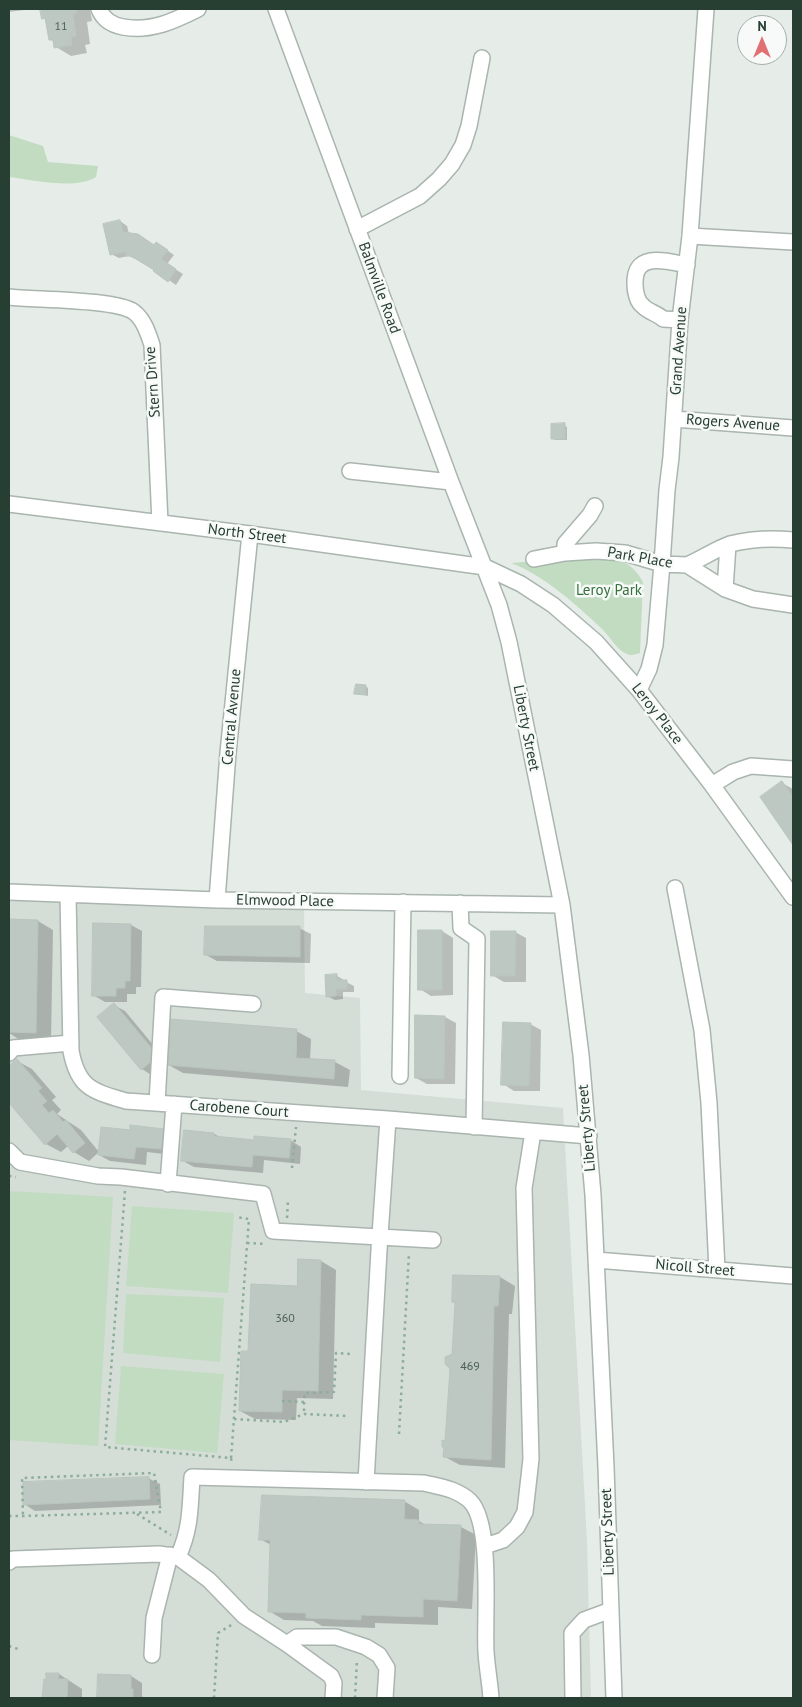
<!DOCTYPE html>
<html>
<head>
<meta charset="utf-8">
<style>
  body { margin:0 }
  #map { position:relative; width:802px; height:1707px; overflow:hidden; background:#e6ede8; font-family:"PT Sans",sans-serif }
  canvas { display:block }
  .frame { position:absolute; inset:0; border:10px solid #273e32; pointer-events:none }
  .north { position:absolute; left:737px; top:15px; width:50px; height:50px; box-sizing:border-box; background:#f7faf8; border:1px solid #a4afa9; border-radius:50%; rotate:0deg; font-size:14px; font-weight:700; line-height:20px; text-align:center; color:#273e32 }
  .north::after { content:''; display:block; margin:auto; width:18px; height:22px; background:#e17073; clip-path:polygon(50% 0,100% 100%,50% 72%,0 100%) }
</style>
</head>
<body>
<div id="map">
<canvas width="802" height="1707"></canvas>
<div class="frame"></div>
<div class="north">N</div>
</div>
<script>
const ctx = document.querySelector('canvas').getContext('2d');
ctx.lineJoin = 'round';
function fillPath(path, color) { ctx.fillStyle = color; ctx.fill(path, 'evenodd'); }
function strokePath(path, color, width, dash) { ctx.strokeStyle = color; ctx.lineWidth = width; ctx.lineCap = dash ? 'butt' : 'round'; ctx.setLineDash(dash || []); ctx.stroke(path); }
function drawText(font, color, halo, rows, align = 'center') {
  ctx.font = font + ' "PT Sans",sans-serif'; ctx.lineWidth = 5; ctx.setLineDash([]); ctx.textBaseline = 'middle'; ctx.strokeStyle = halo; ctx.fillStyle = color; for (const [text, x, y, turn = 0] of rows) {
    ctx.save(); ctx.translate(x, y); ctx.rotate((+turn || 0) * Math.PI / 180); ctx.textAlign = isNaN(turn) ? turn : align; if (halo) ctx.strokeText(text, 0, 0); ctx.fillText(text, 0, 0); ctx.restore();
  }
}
fillPath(new Path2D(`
  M9,898L304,907L305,993L360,998L361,1090L563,1108L587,1541L591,1698H9Z`), '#d5ddd7');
fillPath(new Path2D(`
  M9,135L43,146L48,162L98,166L96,177C75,190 34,180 9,177Z
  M574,558C603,558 627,552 643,582L640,653C635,655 629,656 625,653C617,650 608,634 601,628C575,604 545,576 511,563Z
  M9,1191L113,1197L98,1446L9,1440Z
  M132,1206L234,1213L228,1293L126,1286Z
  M126,1294L224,1298L220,1362L123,1353Z
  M121,1366L224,1374L217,1453L115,1444Z`), '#c2dcc2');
fillPath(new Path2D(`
  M9,9H32L9,12Z
  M42,9H90L92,21L87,22L90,44L85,45L87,53L71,56L56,47L55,42L50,39L47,20L43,18Z
  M120,221L127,226L129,234L155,246L164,248L174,255L167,264L183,274L176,285L139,259H135L129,256L119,258L111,254Z
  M564,425L567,427V440H555L552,438Z
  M365,686L368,688V696L355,693Z
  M782,783L793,789V843L761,797Z
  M9,920L38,921L53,930L51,1041L20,1040L9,1033Z
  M131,925L142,931L141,987H136V994H127V1002H105L93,995Z
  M299,928L311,934L310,963L217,961L206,955Z
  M442,931L453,938V995L431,996L420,989Z
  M515,932L526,938V982H504L492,975Z
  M337,976L344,980V981L354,986V992H343V999L335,1000L327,996Z
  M114,1005L125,1011L169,1064L296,1031L311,1039L310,1060L335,1062L350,1070L348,1087L183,1073L167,1064L153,1076L142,1069Z
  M445,1017L456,1023L455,1084H427L416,1078Z
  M530,1024L541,1030L540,1091H514L503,1084Z
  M17,1061L32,1069L56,1097L52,1100L61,1110L57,1114L81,1130L99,1152L89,1161L74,1152L68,1146L61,1152L46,1144L9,1101V1068Z
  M163,1130L175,1137L172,1155L147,1152L146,1165L110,1161L99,1155Z
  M214,1134L222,1138L255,1141L290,1140L301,1147L300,1164L264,1160L263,1173L194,1167L183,1161Z
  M321,1261L336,1270L333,1399L297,1398L296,1420L255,1419L240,1411L298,1287Z
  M454,1276L500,1277L515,1286L512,1314H509L505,1468L460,1465L445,1457L456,1303Z
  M148,1478L160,1484L161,1505L35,1511L24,1504Z
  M404,1501L419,1510V1521L427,1526L461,1527L476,1535L472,1609L438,1607V1625L375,1623V1628L322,1626L313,1621L284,1620L269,1611L271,1545L260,1539Z
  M59,1674L82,1689V1698H44L45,1680Z
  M100,1675L131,1676L142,1683V1696L144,1698H98Z`), '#0003');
const building = new Path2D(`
  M40,9H76L77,13L73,14L76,36L71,37L72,45L54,48L53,40H49L45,18L42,19Z
  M120,220L123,232L138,234L154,245L156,242L168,250L161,259L176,269L168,282L153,271L154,270L131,256H126V252L110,255L103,224Z
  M565,423V439H551V424Z
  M356,684L366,685L365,695L354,694Z
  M782,781L793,797V845L760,797Z
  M9,919L38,920L36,1033L9,1032Z
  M93,923L131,924L130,981H125V988H116V996H92Z
  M205,926H300V957L204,955Z
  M418,930H442V990H418Z
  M491,931H516L515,976H491Z
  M337,974V980H347V989H336V996L326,997L325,975Z
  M114,1003L158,1056L141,1070L97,1017Z
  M415,1015L445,1016L444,1079L415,1078Z
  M170,1019L297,1029L296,1058L335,1060L334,1079L167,1065Z
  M503,1022L531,1023L529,1086L501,1085Z
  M17,1059L42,1088L38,1091L47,1101L42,1105L49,1113L53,1110L63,1122L66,1120L85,1143L73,1153L57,1134L45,1145L9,1103V1066Z
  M130,1125L164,1129L161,1149L136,1147L134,1159L98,1155L101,1127L130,1130Z
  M184,1130L214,1133V1136L254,1140V1136L291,1139L289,1158L253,1155L252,1167L181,1161Z
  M298,1259L321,1260L318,1391L282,1390V1412L239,1411L241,1351H248L251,1284L297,1286Z
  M453,1275L500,1276L498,1306H494L491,1460L443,1457L444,1447H442V1440L445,1441L450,1369L445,1364V1357L452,1354L455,1303L452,1302Z
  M149,1477L150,1499L23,1505V1482Z
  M262,1495L405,1500L404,1519L419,1520V1524L461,1525L457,1601L423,1599V1617L361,1615V1620L306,1618V1613L268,1612L270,1540H259Z
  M46,1673H59L58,1679H68L67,1698H42L44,1679H46Z
  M98,1674L131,1675V1689H133V1698H97Z`);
fillPath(building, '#bcc8c1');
strokePath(building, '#b9c6be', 1);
const minor = new Path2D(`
  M99,9C103,19 112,25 123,27C151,32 174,21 198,9
  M276,9L451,482L499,605L509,642L562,905L581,1055L593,1195L606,1467L614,1698
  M357,229L420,196L439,179L452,164L463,145L469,126L482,58
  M690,236L793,242
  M9,297C35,300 116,299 134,312C144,320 148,333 152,345L160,523
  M680,320L663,319C657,313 648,312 643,306C637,302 635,291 635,284C634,251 666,261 687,265
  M674,419L793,428
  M350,471L451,482
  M9,504L250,534L485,567L521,584L553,605L596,642L639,690L712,785L793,897
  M565,553V544L590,515L595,506
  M534,559L565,553L596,551L625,553L662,564L687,565L725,589L753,599L793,605
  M687,565C701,559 716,549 730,544C750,539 773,538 793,540
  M725,589L728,545
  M639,690L649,669L655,645L662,564L667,490L671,457L680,320L690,236L706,9
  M712,785L733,772L751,766L793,769
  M675,888L702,1030L709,1103L717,1270
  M9,892L217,900L562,905
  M68,895L71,1051C78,1088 92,1091 126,1101L388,1119L589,1136
  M217,900L228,753L250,534
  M460,903L461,928L477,939L474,1127
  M9,1053L13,1048L71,1043
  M400,1076L403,902
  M157,1103L163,997L253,1004
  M9,1151L20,1162L98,1176L121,1177L263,1194L273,1231L433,1240
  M168,1184L174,1104
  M596,1260L793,1276
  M366,1482L379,1250L388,1119
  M485,1546L503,1540L517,1527L525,1512L531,1459L524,1188L533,1132
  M178,1557C191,1528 190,1508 192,1477L424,1483C441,1487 457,1489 470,1501C493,1524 484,1618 486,1652C487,1668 490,1683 491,1698
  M9,1562L13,1559L159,1554L178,1557L209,1580L244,1616L287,1644L331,1676L334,1683L333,1698
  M287,1644L297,1637H336L366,1647L379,1655L387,1668L385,1698
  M152,1655L154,1618L170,1555
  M573,1698L572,1633L584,1620L611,1610`);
strokePath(minor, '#a9b5ae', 18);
strokePath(new Path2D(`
  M292,1168L296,1127
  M9,1176L16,1177
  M125,1191L105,1447L231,1458L232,1464
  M287,1218L288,1200
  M247,1243L265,1244
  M282,1401L304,1402L305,1393L334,1392L336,1353L350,1354
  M304,1402V1413
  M234,1419L284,1422L304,1414L347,1416
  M399,1434L409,1253
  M231,1458L249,1219L236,1217
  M137,1514L171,1535
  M9,1516H23L161,1512L154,1473L22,1478L23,1516
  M9,1646L18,1649
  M214,1698L218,1633L233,1624
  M355,1698L357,1660`), '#8bad99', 2.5, [2.5, 4]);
strokePath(minor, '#fff', 15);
drawText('12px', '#4c6056', null, [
  ["11",61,27],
  ["360",285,1319],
  ["469",470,1367]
]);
drawText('15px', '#273e32', '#f7faf8', [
  ["Balmville Road",379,288,70],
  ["Grand Avenue",679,351,-86],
  ["Stern Drive",153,382,-94],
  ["Rogers Avenue",733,423,4],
  ["North Street",247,534,7],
  ["Park Place",640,558,10],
  ["Leroy Place",657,714,52],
  ["Central Avenue",232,717,-85],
  ["Liberty Street",526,728,79],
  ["Elmwood Place",285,901,1],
  ["Carobene Court",239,1109,4],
  ["Liberty Street",587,1128,-95],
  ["Nicoll Street",695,1268,5],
  ["Liberty Street",608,1532,-92]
]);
drawText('15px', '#36703d', '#f7faf8', [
  ["Leroy Park",609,591]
]);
</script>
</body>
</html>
